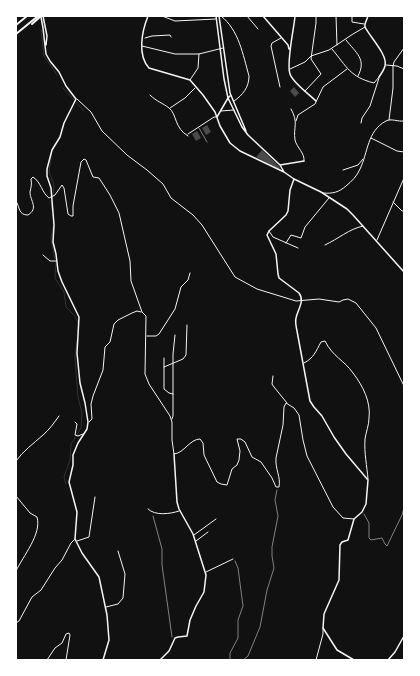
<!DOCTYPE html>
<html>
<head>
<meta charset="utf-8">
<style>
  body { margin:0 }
  #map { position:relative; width:420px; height:676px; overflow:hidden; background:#111; font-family:Montserrat,sans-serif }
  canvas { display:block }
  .frame { position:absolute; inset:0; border:17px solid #fff; pointer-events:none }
</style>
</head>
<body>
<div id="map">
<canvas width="420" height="676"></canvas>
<div class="frame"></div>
</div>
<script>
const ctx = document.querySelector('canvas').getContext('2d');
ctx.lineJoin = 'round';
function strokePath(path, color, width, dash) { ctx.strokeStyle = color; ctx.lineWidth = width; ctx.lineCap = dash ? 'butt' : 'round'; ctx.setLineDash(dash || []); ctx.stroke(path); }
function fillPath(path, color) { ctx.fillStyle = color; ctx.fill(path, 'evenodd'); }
strokePath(new Path2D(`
  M41,30L44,56L57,75
  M63,88L84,111
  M52,151L49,172L54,185L53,195
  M51,200L52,211
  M53,227L51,238L55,259
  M56,262L55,278L64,292L66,307L75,316L78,323
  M66,484L64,477L70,460L71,444L81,428L82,413L78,397L75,357L77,341`), '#333', 1);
fillPath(new Path2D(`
  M294,87L299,93L295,97L290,91Z
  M207,125L211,132L206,135L202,128Z
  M197,131L201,138L196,141L192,134Z
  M262,150L280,167V168L279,169L256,157Z`), '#4a4a4a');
strokePath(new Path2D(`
  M364,514L369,523V538L371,540L382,538L385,544L387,546L402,515L404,508
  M153,516L162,549V565L172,637
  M230,660V653L238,638V620L243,606L238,568L235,561
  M243,660L248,656L260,627L267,590L274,568L272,556V547L278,516L275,500L277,490`), '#f5f5f5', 0.5);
strokePath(new Path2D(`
  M199,128L207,142`), '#f5f5f5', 0.5);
strokePath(new Path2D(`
  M145,38L152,36L170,35L171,37`), '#f5f5f5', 1);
strokePath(new Path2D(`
  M162,16L175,21L216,19
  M221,16C239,30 243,55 249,76C249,87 243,95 234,101
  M247,16L258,29
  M336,16L337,45
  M403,16L404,18
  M352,17V22L364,24
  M346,40C356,53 367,59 358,76
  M142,46L175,54H199L223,48
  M332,49C347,67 350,77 374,83L379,77
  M16,60V62
  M386,65L397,66L404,69
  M290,69L305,62L311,56L329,50L353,34L365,27
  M190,80L198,68L199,54
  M280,87L271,46L272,43L281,38
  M305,91L321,74L311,59L316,23V16
  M150,95C157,102 163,103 169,108C177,114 174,128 188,136
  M77,99L91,112L102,131L127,155L147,170L163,184L171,198L193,215L202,225L235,277L257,289L296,301L319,299L339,302L343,300L348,299L356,303L376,328L404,386
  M170,108L185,98L195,88
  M291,109C299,123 293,127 295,140C297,148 305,153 304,161
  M221,111L234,110
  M389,120L393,88V66L394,62L404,48
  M296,121L298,115L301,113L315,104L323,87L347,69
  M361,123L362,118L370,106L379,78
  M188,134L214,117H216
  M371,138L397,151L404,152
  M343,170L358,165L363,159
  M323,193C333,194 339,192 346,186C352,181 357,176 360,169C368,153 367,131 386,121C391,118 398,122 404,121
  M16,201C20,207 18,215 28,215C39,208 30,201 30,192C31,187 32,185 31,179L33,177C41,182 42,193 49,198L55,195L62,185L64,188L68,214L71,216H73V206L81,162L84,159L86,160L93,177L99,178L110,195L119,213L130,261L131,281L142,312L146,316L145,374L149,384L170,416L172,422V440L174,454C184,453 190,439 200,439L203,443L204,455L217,482L221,484L227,485L232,469L237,465L239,460L240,451L237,439H241L245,442L252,457L261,462L272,478L276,487H279C281,477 275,469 276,458L283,425L284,407L286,403L294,408L299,415L303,440L307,456L333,507L343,518L354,519
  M393,202L402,211H404
  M269,231L273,237L298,248
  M377,240L404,178
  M286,243L291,235L301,238L305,227L329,198
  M325,245C338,239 349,229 363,226
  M43,255L50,261H56
  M404,293V302
  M147,336H156L159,334L175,309L181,287L188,280L190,273
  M164,358V389L169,393L173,394
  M304,363C314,358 316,351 321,342L325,341C333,357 344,360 353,373C363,386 371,402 369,418C369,425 366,432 365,439C364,453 367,466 368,479
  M164,367L183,359L186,355L187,325
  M273,376L272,384L274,387L287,403
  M172,419L173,416V354L175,335
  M75,422L77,424L75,435L78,436L83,434
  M89,422L92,419L91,404L93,396L103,370L105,347L110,342L114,324L118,320L132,313L137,311L141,312
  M16,461C23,451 33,444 43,435C49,430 54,423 59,416
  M16,496L30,513L37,517C42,534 23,556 16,571
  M148,509C155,516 170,514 179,511
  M194,535L216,519
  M77,541L89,537L95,497
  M196,541L208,532
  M206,572L233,559
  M106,607L118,604L123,598L125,574L118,551
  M16,623L19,621L32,597L41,590L55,568L62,560L71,543L75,539
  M47,660L55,648L62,643L66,634L69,633L70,635L66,660
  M316,660L323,634V628`), '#f5f5f5', 1);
strokePath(new Path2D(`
  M43,16L47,36L46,45
  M148,16C142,31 137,55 149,68L190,80L203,95L215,112L220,126L230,143L240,151L284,172L294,179L321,192L347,209L353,215L404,272
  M216,16L224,79L228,98L242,127L248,135L280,165L284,172
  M219,16L230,93L246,131
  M263,16L288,45L289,49
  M295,16C294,29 286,63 290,74C293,83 309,94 316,101
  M368,16L365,24V27C370,37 388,55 385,66C384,70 381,74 379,77
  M41,17L43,28L46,54L50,61L59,72L66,86L76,99L64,123L60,137L52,150L47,169V176L51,188L54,225L53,242L56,254L58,271L62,282L79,317L77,353L80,383L85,403L88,422L87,429L78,443L73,455V465L69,482L77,512L75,539L82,553L99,577L107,615L109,640L103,660
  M217,117L228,98L230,96
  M280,165L304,161
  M294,179L290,190L288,211L286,215L269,231L267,235L276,254L278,274L279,278L299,293C305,301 298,309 296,318C295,322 296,326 297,331L310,401L314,407L322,416L334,437L346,454L368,480L366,504L362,512L354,519L348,540L342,542L340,545L339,580L324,614L323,628L337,650L354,660
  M160,660L169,651L175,638L178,637L187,636L190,620L196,606L204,592L206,575L193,534L179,509L177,502L174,454
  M388,660L395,652L404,636`), '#f5f5f5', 1.5);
strokePath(new Path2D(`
  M32,24L41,16
  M16,25L27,16
  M16,34L38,16`), '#f5f5f5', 2);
</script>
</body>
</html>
